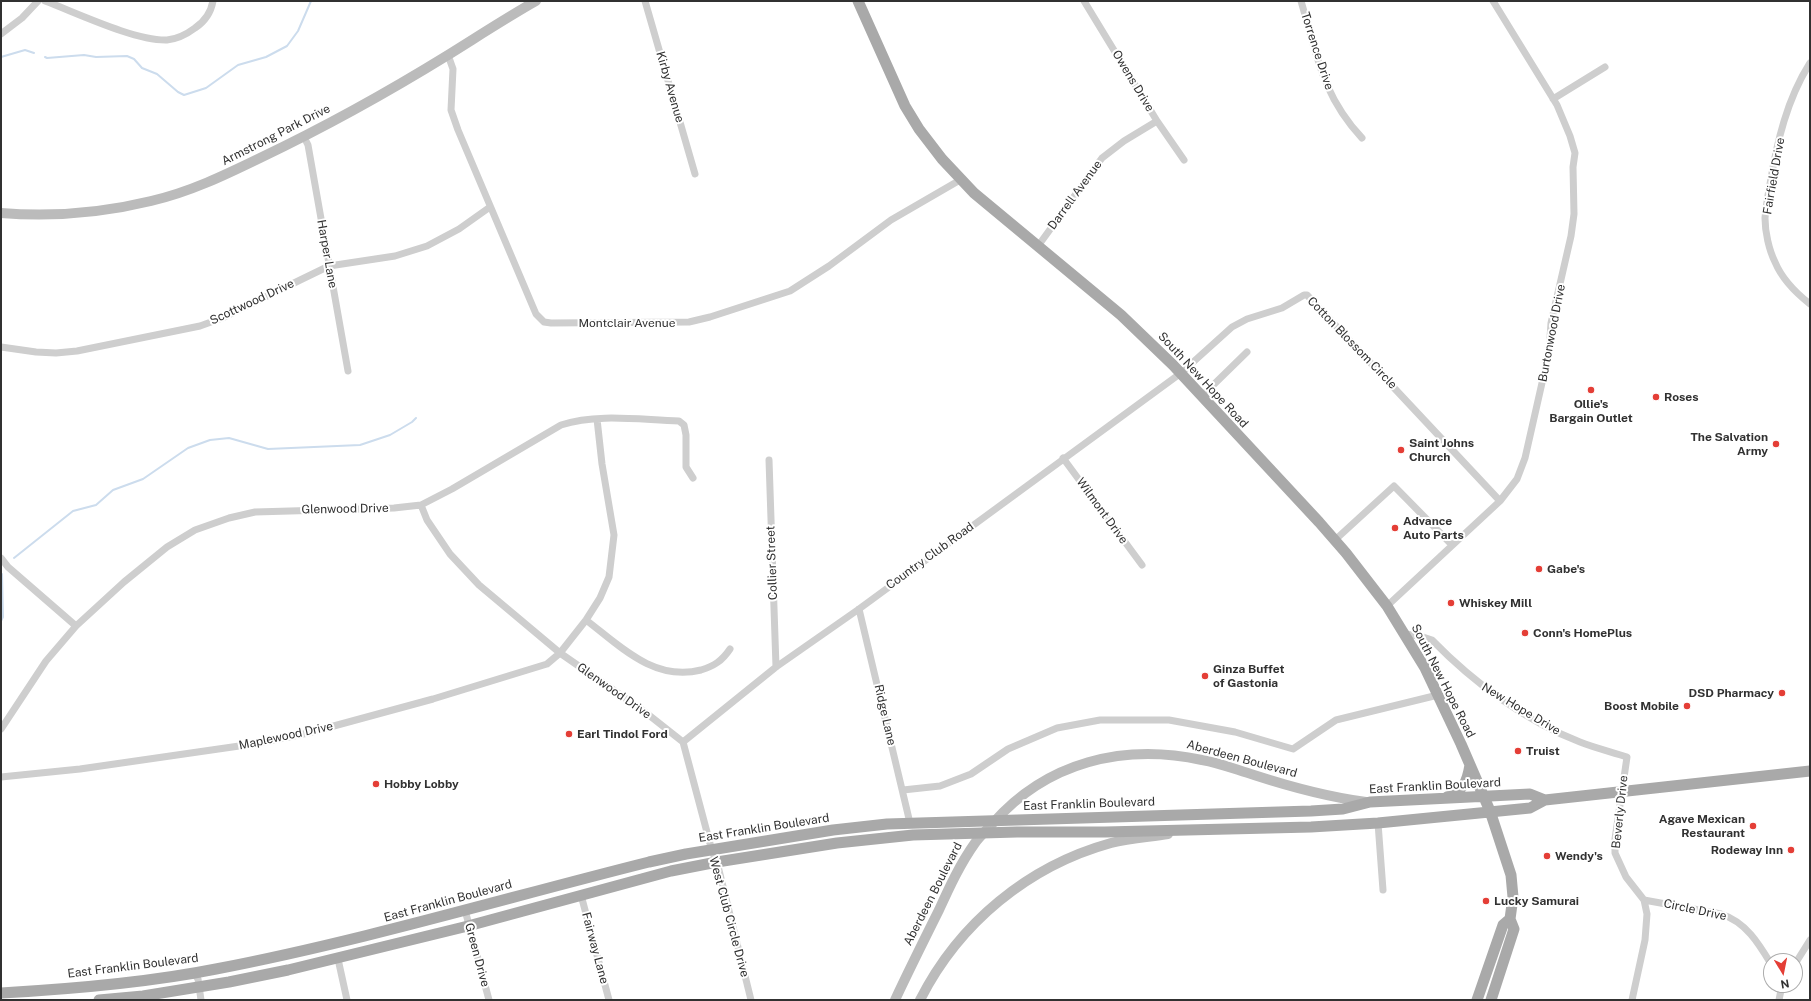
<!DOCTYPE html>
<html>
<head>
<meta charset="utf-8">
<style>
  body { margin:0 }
  #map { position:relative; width:1811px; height:1001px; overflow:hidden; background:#fff; font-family:"Public Sans",sans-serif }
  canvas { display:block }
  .frame { position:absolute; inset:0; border:2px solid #313131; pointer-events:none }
  .north { position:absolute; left:1763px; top:953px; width:40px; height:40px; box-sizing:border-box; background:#fff; border:1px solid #adadad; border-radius:50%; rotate:170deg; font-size:11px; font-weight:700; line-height:16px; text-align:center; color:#313131 }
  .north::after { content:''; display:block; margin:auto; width:14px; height:18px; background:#e43e36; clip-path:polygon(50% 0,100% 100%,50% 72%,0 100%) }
</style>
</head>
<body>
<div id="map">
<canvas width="1811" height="1001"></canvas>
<div class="frame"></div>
<div class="north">N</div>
</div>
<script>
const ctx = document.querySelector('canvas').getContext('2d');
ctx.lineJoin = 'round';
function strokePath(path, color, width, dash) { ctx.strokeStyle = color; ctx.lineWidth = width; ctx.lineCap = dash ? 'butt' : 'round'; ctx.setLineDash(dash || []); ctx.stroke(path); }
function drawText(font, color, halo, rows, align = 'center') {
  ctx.font = font + ' "Public Sans",sans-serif'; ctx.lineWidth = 4; ctx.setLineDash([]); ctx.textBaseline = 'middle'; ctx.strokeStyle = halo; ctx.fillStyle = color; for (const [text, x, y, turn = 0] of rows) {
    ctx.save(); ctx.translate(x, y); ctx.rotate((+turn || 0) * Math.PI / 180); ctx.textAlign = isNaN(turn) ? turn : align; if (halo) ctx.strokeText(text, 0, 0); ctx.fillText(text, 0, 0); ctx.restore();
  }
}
strokePath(new Path2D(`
  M1,57L25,50L34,53
  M45,57L47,58L84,55L96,57L127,56L134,59L142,68L157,74L178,92L184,95L206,88L238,65L266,57L287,46L298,31L311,1
  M14,558L73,511L96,505L113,490L143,479L188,448L210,440L229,438L268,449L360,445L390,435L412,422L416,418
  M1,621L3,617L2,574`), '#ccdced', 2);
strokePath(new Path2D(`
  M45,1C77,13 135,41 167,40C177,39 187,34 195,28C204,22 211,12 213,1
  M645,1L695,174
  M1084,1L1157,121L1184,160
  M1301,1C1317,55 1322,95 1362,138
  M1,34L22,18L38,1
  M448,55L453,69L451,110L458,130L536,314L544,322L551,323L689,322L710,317L790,291L829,266L891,220L960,180
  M1810,63C1787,99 1777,142 1770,184C1768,195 1766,207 1765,218C1765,232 1769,250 1775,262C1782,279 1796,293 1810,304
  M1553,99L1605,67
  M304,137L308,145L348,371
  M1038,246L1102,158L1124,141L1157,121
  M1,347L36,352L56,353L77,351L200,326L222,318L329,266L395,256L427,246L459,229L490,207
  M1202,396L1247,352
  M1063,458L1142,565
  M769,460L776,667
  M421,505L452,489L561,425C598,413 640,420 679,421L684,425L686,435V467L693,478
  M1335,540L1394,486L1452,545
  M1,558L8,567L76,626
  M1387,606L1500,501L1517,479L1525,458L1549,352L1551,323L1571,236L1574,214L1573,167L1575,153L1570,136L1557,105L1493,1
  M859,609L910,823
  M586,620C620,646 654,682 701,670C714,666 722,661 730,649
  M1406,634L1423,637L1432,640C1473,682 1525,721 1580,742C1595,748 1612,752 1627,757L1615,839V853L1626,877L1644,900L1647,914L1645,940L1632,1000
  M1,729L46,661L76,626L124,582L167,547L195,530L229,518L255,512L394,508L421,505L427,520L450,554L479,585L560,653L645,712L683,742
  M683,742L776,667L859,609L1181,373L1232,327L1247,319L1282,308L1304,295H1307L1500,501
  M683,742L712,851L717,862L751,1000
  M1,777L80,769L260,743L308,733L433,699L547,664L560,653L586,620L600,598L609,577L614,535L602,464L597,419
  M903,790L940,786L971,774L1008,749L1057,728L1100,720H1169L1235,732L1293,749L1336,720L1438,695
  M1378,823L1383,890
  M581,895L609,1000
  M1644,900L1721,914C1746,922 1759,944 1771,964
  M465,910L489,1000
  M338,959L347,1000
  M1795,964L1810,940
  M194,973L198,979L201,1000
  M1779,1000L1782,985`), '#cecece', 7);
strokePath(new Path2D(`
  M1,213C51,217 102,213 151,201C190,192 225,175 260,158C325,127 388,92 448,55C477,37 506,18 536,1
  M895,1000C909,970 924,940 939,910C949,888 960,864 975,843C980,836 987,830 993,823C1047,762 1123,743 1202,760C1220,763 1237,770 1254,775C1291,787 1328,797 1366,802
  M920,1000C959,923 1028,866 1111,843C1130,838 1150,837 1168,834`), '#bbb', 10);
strokePath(new Path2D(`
  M858,1L905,106L919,129L942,159L974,193L1121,315L1173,365L1319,522L1346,553L1387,606L1425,668L1461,744L1490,811L1511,875L1513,897L1510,919L1514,929L1491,1000
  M1447,797C1464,789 1467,783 1470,765
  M1,993C72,989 146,983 216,969C362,941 505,898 649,862L686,854L833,830L887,824L1311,811L1343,809L1370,802L1530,794L1545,800
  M99,1000L143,996L229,982L288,970L468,926L671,871L717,862L837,843L913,835L1017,832H1105L1311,827L1378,823L1530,808L1545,800L1810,771
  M1477,1000L1503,925L1510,919`), '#a9a9a9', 11);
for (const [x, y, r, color] of [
  [1591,390,4,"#e43e36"],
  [1656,397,4,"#e43e36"],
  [1776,444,4,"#e43e36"],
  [1401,450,4,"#e43e36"],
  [1395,528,4,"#e43e36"],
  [1539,569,4,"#e43e36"],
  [1451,603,4,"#e43e36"],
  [1525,633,4,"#e43e36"],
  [1205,676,4,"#e43e36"],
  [1782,693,4,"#e43e36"],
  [1687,706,4,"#e43e36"],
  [569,734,4,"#e43e36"],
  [1518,751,4,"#e43e36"],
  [376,784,4,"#e43e36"],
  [1753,826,4,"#e43e36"],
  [1791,850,4,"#e43e36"],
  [1547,856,4,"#e43e36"],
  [1486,901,4,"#e43e36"]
]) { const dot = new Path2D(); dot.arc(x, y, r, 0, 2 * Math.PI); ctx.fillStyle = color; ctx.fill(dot); strokePath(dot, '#fff', 1.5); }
drawText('12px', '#313131', '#fff', [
  ["Torrence Drive",1317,51,72],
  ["Owens Drive",1133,81,59],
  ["Kirby Avenue",670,87,74],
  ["Armstrong Park Drive",276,135,-27],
  ["Fairfield Drive",1774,176,-80],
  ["Darrell Avenue",1075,195,-54],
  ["Harper Lane",327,254,80],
  ["Scottwood Drive",252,302,-25],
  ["Montclair Avenue",627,323],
  ["Burtonwood Drive",1552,333,-79],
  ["Cotton Blossom Circle",1352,343,46],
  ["South New Hope Road",1203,380,47],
  ["Glenwood Drive",345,509,-1],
  ["Wilmont Drive",1102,511,54],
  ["Country Club Road",930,556,-36],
  ["Collier Street",772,563,-92],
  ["South New Hope Road",1443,681,63],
  ["Glenwood Drive",614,691,35],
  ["New Hope Drive",1521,709,31],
  ["Ridge Lane",885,715,77],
  ["Maplewood Drive",286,736,-12],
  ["Aberdeen Boulevard",1242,759,15],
  ["East Franklin Boulevard",1435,786,-3],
  ["East Franklin Boulevard",1089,804,-2],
  ["Beverly Drive",1620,812,-84],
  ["East Franklin Boulevard",764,828,-9],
  ["Aberdeen Boulevard",933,894,-63],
  ["East Franklin Boulevard",448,901,-15],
  ["Circle Drive",1695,910,12],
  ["West Club Circle Drive",729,917,75],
  ["Fairway Lane",595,948,75],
  ["Green Drive",477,955,75],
  ["East Franklin Boulevard",133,966,-7]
]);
drawText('bold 12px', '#313131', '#fff', [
  ["Roses",1664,397],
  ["Ollie's",1591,404,"center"],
  ["Bargain Outlet",1591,418,"center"],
  ["The Salvation",1768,437,"right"],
  ["Army",1768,451,"right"],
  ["Saint Johns",1409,443],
  ["Church",1409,457],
  ["Advance",1403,521],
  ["Auto Parts",1403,535],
  ["Gabe's",1547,569],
  ["Whiskey Mill",1459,603],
  ["Conn's HomePlus",1533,633],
  ["Ginza Buffet",1213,669],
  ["of Gastonia",1213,683],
  ["DSD Pharmacy",1774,693,"right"],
  ["Boost Mobile",1679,706,"right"],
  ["Earl Tindol Ford",577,734],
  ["Truist",1526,751],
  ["Hobby Lobby",384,784],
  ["Agave Mexican",1745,819,"right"],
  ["Restaurant",1745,833,"right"],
  ["Rodeway Inn",1783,850,"right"],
  ["Wendy's",1555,856],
  ["Lucky Samurai",1494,901]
], 'left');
</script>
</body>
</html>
